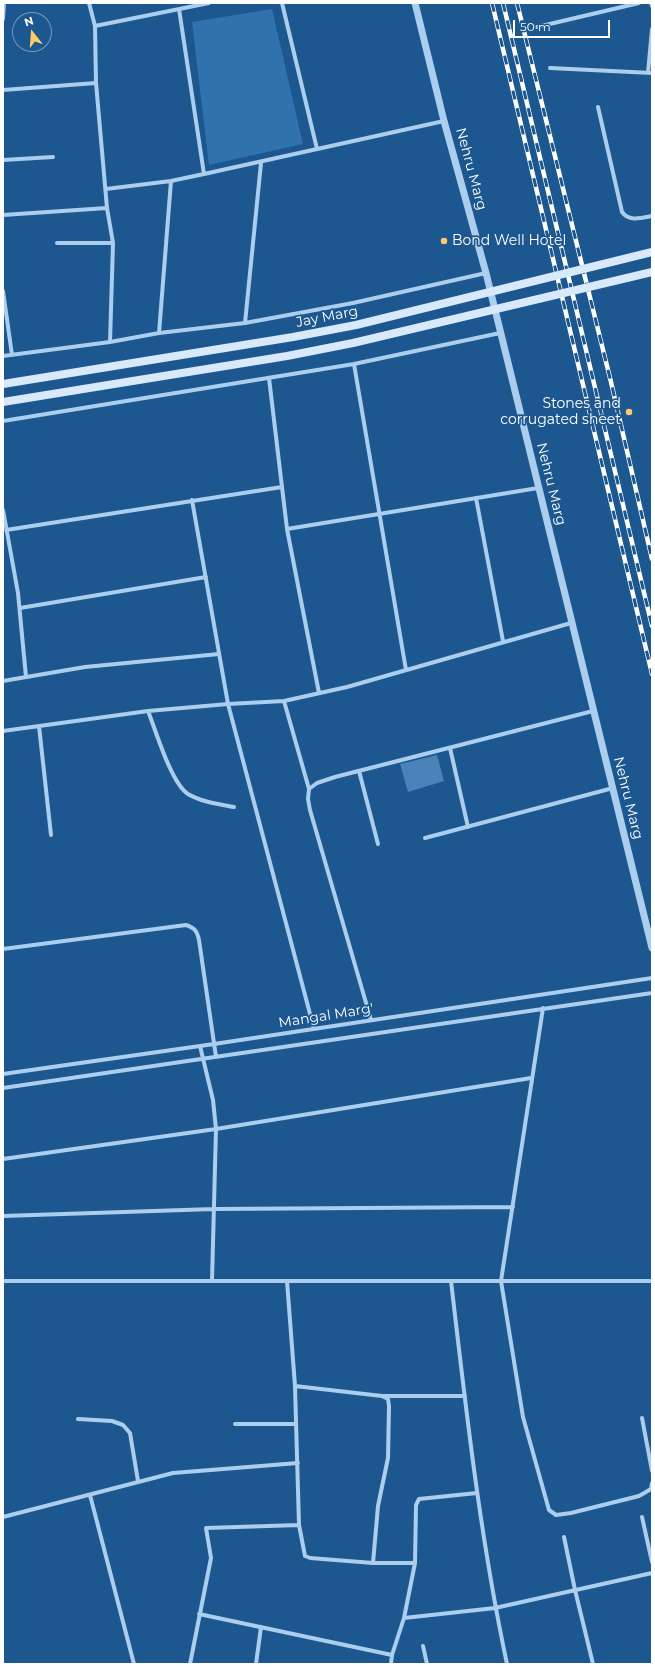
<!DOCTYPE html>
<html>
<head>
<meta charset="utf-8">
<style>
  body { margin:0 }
  #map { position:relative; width:655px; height:1667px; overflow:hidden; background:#1c5790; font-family:Montserrat,sans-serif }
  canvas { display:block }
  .frame { position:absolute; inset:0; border:4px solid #fff; pointer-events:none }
  .north { position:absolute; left:12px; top:12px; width:40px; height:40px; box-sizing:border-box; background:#1c5790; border:1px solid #779abc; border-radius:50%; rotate:343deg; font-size:11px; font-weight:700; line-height:16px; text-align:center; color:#fff }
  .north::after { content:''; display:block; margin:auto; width:14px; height:18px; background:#fec969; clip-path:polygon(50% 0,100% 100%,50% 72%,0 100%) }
  .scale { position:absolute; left:513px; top:20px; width:97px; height:18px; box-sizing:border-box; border:2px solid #fff; border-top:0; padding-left:5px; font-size:12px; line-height:14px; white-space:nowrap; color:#fff; -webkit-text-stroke:3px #1c5790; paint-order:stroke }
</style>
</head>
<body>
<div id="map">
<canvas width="655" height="1667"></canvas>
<div class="frame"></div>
<div class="north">N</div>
<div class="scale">50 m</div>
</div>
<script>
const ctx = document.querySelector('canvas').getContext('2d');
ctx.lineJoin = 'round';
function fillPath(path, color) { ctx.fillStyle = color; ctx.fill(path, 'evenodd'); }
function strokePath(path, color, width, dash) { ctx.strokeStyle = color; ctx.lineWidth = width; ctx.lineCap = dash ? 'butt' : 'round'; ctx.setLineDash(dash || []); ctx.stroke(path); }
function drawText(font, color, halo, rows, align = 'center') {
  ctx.font = font + ' Montserrat,sans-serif'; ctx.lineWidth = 3.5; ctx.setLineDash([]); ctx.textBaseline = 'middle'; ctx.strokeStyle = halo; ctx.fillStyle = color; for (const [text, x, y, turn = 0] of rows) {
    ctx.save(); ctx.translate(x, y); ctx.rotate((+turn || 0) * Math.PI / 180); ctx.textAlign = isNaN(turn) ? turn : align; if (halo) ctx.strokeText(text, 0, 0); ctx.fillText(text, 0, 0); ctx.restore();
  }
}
fillPath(new Path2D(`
  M272,9L303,144L209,165L192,22Z`), '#2f72ae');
fillPath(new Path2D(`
  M437,755L444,781L408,792L400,764Z`), '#4983b9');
strokePath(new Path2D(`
  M89,3L95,26L96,83L107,208L113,243L110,342
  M282,3L317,149
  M651,3L652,6
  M179,9L204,174
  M3,19L4,3
  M95,26L209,3
  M537,27L639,3
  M550,68L652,73
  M648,73L652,29
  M3,90L96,83
  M598,107L622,212C629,222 641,218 652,216
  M3,160L53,157
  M106,189L171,181L204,174L444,121
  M3,215L107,208
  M57,243H113
  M3,291L12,355
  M245,323L261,163
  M159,333L171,181
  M3,356L110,342L159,333L245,323L353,303L486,273
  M354,364L406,670
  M269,378L287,529L319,693
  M3,421L354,364L500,333
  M476,498L503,641
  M192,500L228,704L314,1029
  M3,510L18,593L26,677
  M287,529L538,488
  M6,530L282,487
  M20,608L206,577
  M3,681L85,667L219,654
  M284,701L309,789
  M148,711C156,731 171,783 188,794C201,802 219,804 234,807
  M39,726L51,835
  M3,731L148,711L228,704L284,701L347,687L571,623
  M450,748L468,827
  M359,771L378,844
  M425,838L613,788
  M3,949L186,925C195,928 197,931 199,940L216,1057
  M543,1008L501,1281L523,1417L549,1510L556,1515L571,1513L639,1496L651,1489L652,1483
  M371,1020L310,810L308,799L309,789L317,783L335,777L593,711
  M200,1046L213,1100L216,1129L212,1281
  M3,1074L214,1044L652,978
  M3,1088L652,993
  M3,1159L216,1129L531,1078
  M3,1216L214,1209L513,1207
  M3,1281H652
  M287,1281L295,1386L299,1525L305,1556L310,1558L373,1563H415
  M451,1281C466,1409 480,1537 507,1664
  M295,1386L382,1396L388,1399L389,1406L388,1458L378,1506L373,1563
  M383,1396H465
  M642,1418L652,1471
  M78,1419L112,1421L123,1425L130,1433L138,1481
  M235,1424H296
  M90,1495L134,1664
  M3,1517L173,1473L298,1463
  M642,1517L652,1562
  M564,1537L575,1590L593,1664
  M199,1614L392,1655
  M404,1618L495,1608L652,1573
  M423,1646L427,1664
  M190,1664L211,1558L206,1528L299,1525
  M256,1664L261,1627
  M391,1664L392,1655L404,1618L415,1563L416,1505L419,1499L477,1493`), '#abceee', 4);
strokePath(new Path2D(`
  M415,3L444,121L486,273L652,948`), '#abceee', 7);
const rail = new Path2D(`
  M492,3L652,674
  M503,3L652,626
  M517,3L611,382L652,559`);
strokePath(rail, '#fff', 4.5);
strokePath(rail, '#1c5790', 3, [9]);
strokePath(new Path2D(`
  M3,384L293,337L356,325L652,252
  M3,402L287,356L353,343L652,272`), '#d8e9fa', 8);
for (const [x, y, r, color] of [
  [444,241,4,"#fec969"],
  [629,412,4,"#fec969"]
]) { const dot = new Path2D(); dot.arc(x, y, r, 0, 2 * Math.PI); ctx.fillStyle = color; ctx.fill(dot); strokePath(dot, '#1c5790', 1.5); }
drawText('14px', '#fff', '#1c5790', [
  ["Nehru Marg",471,169,75],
  ["Jay Marg",327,317,-11],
  ["Nehru Marg",551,484,76],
  ["Nehru Marg",628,798,76],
  ["Mangal Marg'",326,1016,-9]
]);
drawText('14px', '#fff', '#1c5790', [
  ["Bond Well Hotel",452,241],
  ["Stones and",621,404,"right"],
  ["corrugated sheet",621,420,"right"]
], 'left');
</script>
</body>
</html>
